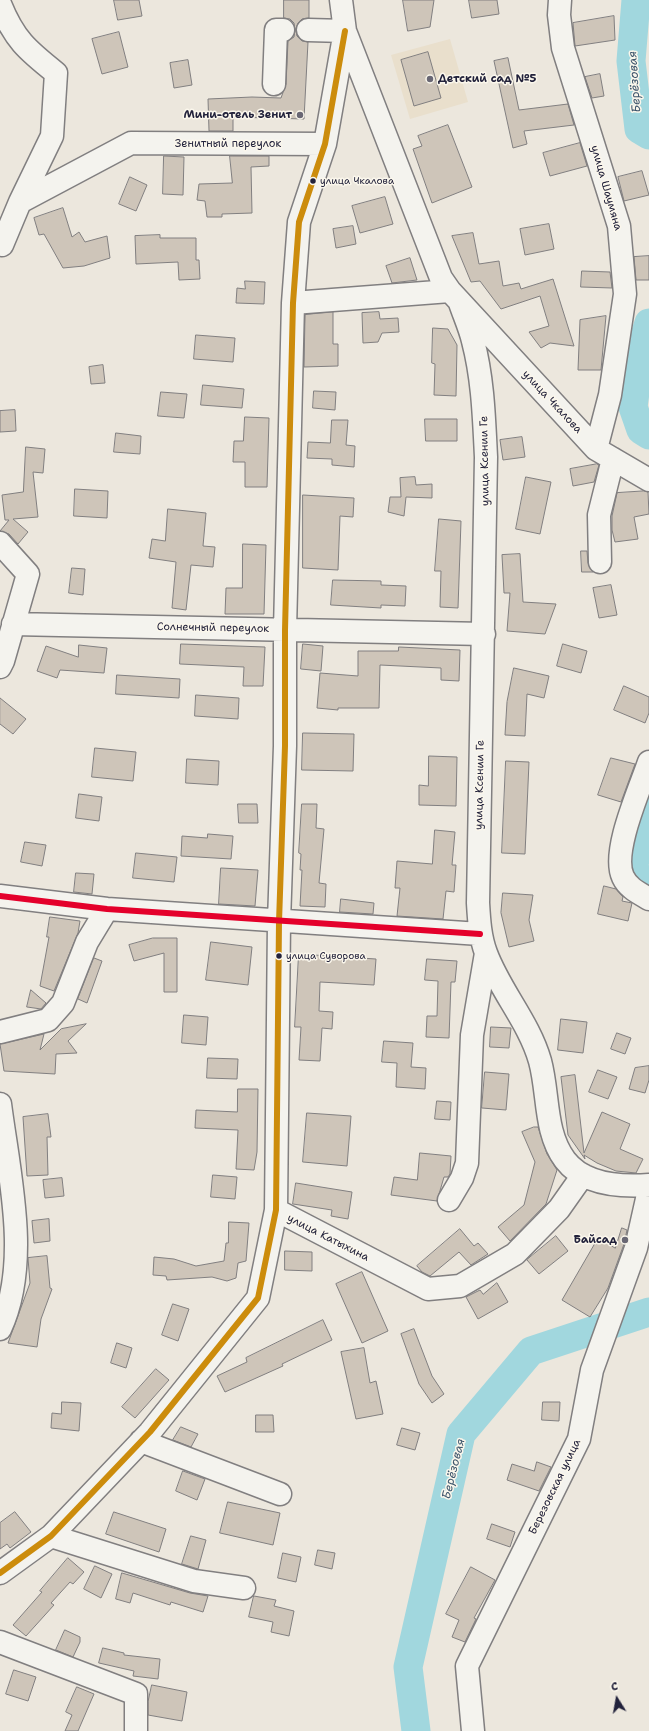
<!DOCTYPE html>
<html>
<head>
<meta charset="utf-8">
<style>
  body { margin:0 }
  #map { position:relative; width:649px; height:1731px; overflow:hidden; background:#ece7dd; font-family:"Shantell Sans",sans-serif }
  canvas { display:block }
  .north { position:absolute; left:597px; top:1679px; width:40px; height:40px; -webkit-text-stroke:3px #fbf7ec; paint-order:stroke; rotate:349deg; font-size:11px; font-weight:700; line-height:16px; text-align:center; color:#22223b }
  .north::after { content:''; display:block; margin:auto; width:14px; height:18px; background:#22223b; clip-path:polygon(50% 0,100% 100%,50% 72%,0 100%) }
</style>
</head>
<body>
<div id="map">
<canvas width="649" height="1731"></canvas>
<div class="north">С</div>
</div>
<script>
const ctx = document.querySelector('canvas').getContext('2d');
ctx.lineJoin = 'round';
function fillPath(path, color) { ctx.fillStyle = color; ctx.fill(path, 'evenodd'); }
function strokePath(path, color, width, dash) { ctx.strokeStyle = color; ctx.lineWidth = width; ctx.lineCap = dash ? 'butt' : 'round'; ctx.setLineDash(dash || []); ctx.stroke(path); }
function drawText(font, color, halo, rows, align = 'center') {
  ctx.font = font + ' "Shantell Sans",sans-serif'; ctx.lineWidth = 3; ctx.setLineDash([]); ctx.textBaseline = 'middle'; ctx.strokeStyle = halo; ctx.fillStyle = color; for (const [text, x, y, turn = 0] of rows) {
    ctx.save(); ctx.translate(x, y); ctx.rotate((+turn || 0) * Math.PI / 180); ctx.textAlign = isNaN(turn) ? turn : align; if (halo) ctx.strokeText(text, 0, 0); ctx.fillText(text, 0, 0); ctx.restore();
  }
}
fillPath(new Path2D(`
  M450,39L468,102L410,119L391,55Z`), '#e9dfcc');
strokePath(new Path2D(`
  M636,0L631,61L639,129L649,135
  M649,323L641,348L633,407L641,430L649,435
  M649,782L644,795L633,873L649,882
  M416,1731L408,1667L461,1434L531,1351L649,1312`), '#a1d7de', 29);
const building = new Path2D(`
  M114,0H139L142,16L118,20Z
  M284,0H309V18L302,19L298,23L296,29L297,36L302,41L308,42L304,119L233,117V131H209L208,99L252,97L281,98L286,84L288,41L294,37L295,30L294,23L290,19L284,18Z
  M403,0H434L430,27L408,31Z
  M469,0H497L499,14L472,18Z
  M614,16L615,40L575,46L573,23Z
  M119,32L128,67L102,74L92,39Z
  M428,52L441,98L414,106L401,60Z
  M508,58L519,110L568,104L574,125L524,131L527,144L513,148L494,61Z
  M188,60L192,85L174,88L170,63Z
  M600,74L604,96L592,98L585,77Z
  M448,125L472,187L432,203L413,149L422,146L418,136Z
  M580,143L587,166L550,176L543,153Z
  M164,156L184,157L183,195L163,194Z
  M230,156H269V166L251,167L252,213L222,214V217H207L205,201L197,200L199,184L232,183Z
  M642,171L649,195L624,201L618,177Z
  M130,177L147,185L136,211L119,204Z
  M385,197L393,224L360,233L352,206Z
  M63,208L72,237L79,232L85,242L107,236L110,258L84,266L63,268L44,234L39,235L34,218Z
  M549,224L554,249L525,255L520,229Z
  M353,226L356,244L336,248L333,229Z
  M473,233L479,264L499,261L503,286L519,283L521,289L553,279L574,346L550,343L541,348L529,332L549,326L540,296L501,309L480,281L471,282L452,236Z
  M160,235V238H196V260H199L200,279L179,280L178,262L136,264L135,236Z
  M649,256V280H636L634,257Z
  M410,258L417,280L392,283L386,266Z
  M582,271L610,272L612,288L581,287Z
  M245,281L265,282L264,304L236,303L237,288L245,289Z
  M333,312V344H338V366L304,367L305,315Z
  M379,312L380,319L398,318L399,332L382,333L378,342L363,343L362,313Z
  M606,316L601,370H578L580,320Z
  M433,328L448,329L457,345L456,396L434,395L435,364L432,363Z
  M196,335L235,338L233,362L194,359Z
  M103,365L105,383L91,384L89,367Z
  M203,385L244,389L242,408L201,405Z
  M314,391L336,392L335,410L313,408Z
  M161,392L187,394L184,418L158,416Z
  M15,410L16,431L0,432V411Z
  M245,417L269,418L267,487H245V462H233L234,441H243Z
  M425,419H457V441H426Z
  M332,420H348L346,445L355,446L354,467L332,465V459L307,458L308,442L330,443Z
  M116,433L141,436L140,454L114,452Z
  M522,437L525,457L503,460L500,440Z
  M26,447L45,449L43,473L33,472L38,517L13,519L28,532L18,544L9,534L0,531L9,520H5L2,495L23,492Z
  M597,464L599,465L594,482L573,486L570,469Z
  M415,477L416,485L432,484V498L406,497L404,516L388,512L390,497H401L400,478Z
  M526,477L551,482L540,534L516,529Z
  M75,489L108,491L107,518L74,516Z
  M644,491L648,492L649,514L634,517L638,539L615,542L612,530V516L617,493Z
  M303,495L354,498L353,517L340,516L338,570L303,568Z
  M168,509L206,513L203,546L215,547L213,567L191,565L186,610L172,608L176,562L149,558L152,539L165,541Z
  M439,519L461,521L458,608L440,607L441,571H435Z
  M243,544L266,545L264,614H225L226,588H242Z
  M581,551H587L588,563L593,572H582Z
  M520,554L523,602L556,604L545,634L507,631L510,593H504L502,555Z
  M72,568L85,569L83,595L69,593Z
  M333,580L381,581V585L406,586L405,606L381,605V608L331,605Z
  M611,585L617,615L599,618L593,588Z
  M181,644L265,647L263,686H243L244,667L180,664Z
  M303,644L323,646L321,671L301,669Z
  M563,644L587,651L581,673L557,666Z
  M79,645L107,648L104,673L60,670L57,678L37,671L46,646L78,657Z
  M399,647L460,650L459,681L441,680V668L380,665L379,708H338V710L317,708L320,673L358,676V651H398Z
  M514,668L549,676L544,698L527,694L525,736L505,735L507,702Z
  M117,675L180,679L179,698L116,694Z
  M624,686L649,697V713L645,723L614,710Z
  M196,695L239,698L238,719L195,716Z
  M0,698L26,719L13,734L0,724Z
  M303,733L354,734L353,771L302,770Z
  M95,748L136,752L133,781L92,777Z
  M429,756L457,757L456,806L419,805V785L428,786Z
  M611,758L635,764L621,802L598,795Z
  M187,759L219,761L218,785L186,783Z
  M506,761L529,762L525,854L502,853Z
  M79,794L102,797L99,821L76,818Z
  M238,804H257L258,823H239Z
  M302,804H317L316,828L324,829L319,883L326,884L325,907L300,906L302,870H300L301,854L299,853Z
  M435,830L455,832L452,865H456L454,892L446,891L443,919L397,916L400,888H395L397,861L432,864Z
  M208,834L233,836L231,859L181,856L182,836L207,838Z
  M25,842L46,845L42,866L21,862Z
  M136,853L177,857L174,882L133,878Z
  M221,868L258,870L255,906L219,904Z
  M76,873L94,874L92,894L74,892Z
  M604,886L616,889L623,897L622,901L632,903L628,921L598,914Z
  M503,893L533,895L529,920L534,941L509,947L501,913Z
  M341,899L374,903L373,914L340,912Z
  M50,917L80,921L78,933L54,991L40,986L49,937H47Z
  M153,938H177V992H164V953L134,961L129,945Z
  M211,942L252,947L248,985L206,980Z
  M299,954L376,959L374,985L320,982L319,1011L333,1012L332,1029L322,1028L320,1061L299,1060L301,1027H295Z
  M94,958L102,961L87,1003L78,999Z
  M427,959L457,961L455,982H451L449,1038L426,1037L427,1016H437L438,981L425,980Z
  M31,990L46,1003L41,1009L27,1007Z
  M184,1015L208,1017L206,1045L182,1043Z
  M561,1019L587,1022L583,1053L558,1050Z
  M86,1024L68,1041L77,1053L56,1054L55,1074L4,1071L0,1044L44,1034L40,1050L61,1029Z
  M491,1027L511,1028L509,1048L490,1047Z
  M617,1033L631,1038L625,1054L611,1049Z
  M384,1041L413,1043L411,1067L426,1068L425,1089L396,1087L397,1063L382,1062Z
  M208,1058L238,1059L237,1079L207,1078Z
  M649,1066V1080L645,1093L629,1089L635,1068Z
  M598,1070L617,1077L608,1099L589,1092Z
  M485,1072L509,1074L506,1110L482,1108Z
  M575,1075L584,1153L602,1112L630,1124L620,1149L643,1159L636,1173L616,1171L597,1163L584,1155L585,1159L568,1135L561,1077Z
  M238,1089H258L257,1152L254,1170L236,1169L238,1130L195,1128L196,1110L237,1112Z
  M437,1101L451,1102L450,1120L435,1119Z
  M307,1113L351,1116L347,1166L303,1162Z
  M48,1114L51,1137H47L48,1175L27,1176L23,1117Z
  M534,1127H538L547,1154L557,1170L546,1204L510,1241L498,1227L524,1205L535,1162L522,1132Z
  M420,1153L451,1156L450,1174L448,1177H444L437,1201L391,1195L394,1177L417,1180Z
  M213,1175L237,1177L235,1199L211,1197Z
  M62,1178L64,1196L45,1198L43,1180Z
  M296,1183L352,1192L348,1219L331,1216L332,1210L293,1204Z
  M49,1219L50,1241L34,1243L32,1221Z
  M229,1222L249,1223L246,1261L238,1263L236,1278L227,1281L212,1277L167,1280L166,1276L153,1275L154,1257L174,1259L196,1266L224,1261L226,1243H228Z
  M622,1228L627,1230L624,1244L608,1288L590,1317L562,1300L598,1238L615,1248Z
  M460,1229L474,1246L478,1243L488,1254L471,1265L459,1252L430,1276L422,1272L417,1266Z
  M556,1236L568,1251L539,1274L527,1260Z
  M285,1251L312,1252V1271L285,1270Z
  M47,1256L50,1288L52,1289L41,1319L37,1347L8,1343L30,1283L28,1258Z
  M362,1272L388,1331L362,1343L336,1284Z
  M497,1283L508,1302L478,1319L466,1297L480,1290L483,1294Z
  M173,1304L189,1309L178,1341L162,1335Z
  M323,1320L332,1340L282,1364L283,1366L225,1392L217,1376L247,1362L246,1358Z
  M414,1329L432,1376L444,1394L432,1403L419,1384L401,1334Z
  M117,1343L132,1348L126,1368L111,1363Z
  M364,1348L370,1383L376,1381L383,1414L356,1419L341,1352Z
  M156,1369L169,1380L135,1418L122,1407Z
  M62,1402L81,1403L79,1431L51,1428L52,1413L61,1414Z
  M543,1402H560L559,1421L542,1420Z
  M256,1415H273L274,1432H256Z
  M181,1427L198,1434L191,1447L173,1440Z
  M402,1428L420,1433L415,1450L397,1445Z
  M537,1462L551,1467L539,1491L507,1480L512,1464L534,1471Z
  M183,1471L205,1479L197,1500L176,1491Z
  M228,1502L280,1513L273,1545L220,1533Z
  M15,1512L31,1532L10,1548L7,1544L0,1549V1523Z
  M114,1512L166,1529L159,1552L106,1534Z
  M492,1524L515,1532L510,1547L487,1539Z
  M191,1536L206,1540L198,1569L182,1564Z
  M318,1550L335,1553L332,1569L315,1565Z
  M283,1553L301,1557L296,1582L278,1578Z
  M68,1558L84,1572L73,1584L70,1582L51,1603L54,1605L26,1636L13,1625L42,1592L40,1591Z
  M95,1566L112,1574L101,1598L84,1589Z
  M471,1567L495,1580L474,1618L476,1619L465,1642L452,1637L459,1620L446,1614Z
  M122,1573L190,1593L208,1596L203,1612L171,1602L170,1605L133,1593L130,1603L116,1599Z
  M254,1596L276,1600L274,1606L294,1611L289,1636L271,1632L273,1622L249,1617Z
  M65,1630L80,1637V1642L73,1657L56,1650Z
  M103,1648L124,1653V1655L160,1659L158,1679L133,1676L134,1671L99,1663Z
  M14,1670L36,1677L28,1701L6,1694Z
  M152,1685L187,1692L182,1721L148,1715V1702Z
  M77,1687L94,1694L78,1731H65L72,1715L66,1712Z`);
fillPath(building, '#cec5b9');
strokePath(building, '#817f80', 1);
const minor = new Path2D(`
  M341,0L345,31L441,278L450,291L596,449L649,480
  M560,0L559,15L563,48L619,226L625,294L610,395L596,449
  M0,4C14,39 27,50 56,73L52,136L20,202
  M308,30L345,31
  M274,84L276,30H283
  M2,245L20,202L131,143L325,144
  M293,303L450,291
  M460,303C464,315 470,328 473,341C483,379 484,418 486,457L478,903C479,920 480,937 486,953C500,991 529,1022 540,1061C549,1094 544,1132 565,1160C584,1185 621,1187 649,1185
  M0,543L28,574L3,661L0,667
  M600,562L599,515L613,459
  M13,624L484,634
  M649,762C640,789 611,852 623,877C628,888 639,893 649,899
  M0,896L107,909L480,934
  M0,1032L48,1020L63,1003L87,942L107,909
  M0,1104C9,1174 31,1263 0,1329
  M449,1200L462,1178L467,1163L472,1035L486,953
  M276,1210L428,1289L460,1286L515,1254L559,1209L583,1175
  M141,1441L280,1494
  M51,1536L194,1581L244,1588
  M0,1573L51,1536L150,1432L258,1298L276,1210L279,922L285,746V630L293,303L299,222L325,144L345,31
  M0,1642L136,1694V1731
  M473,1731L467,1666L579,1439L592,1370L636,1248L649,1190`);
strokePath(minor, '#817f80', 25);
strokePath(minor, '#f4f3ee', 22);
strokePath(new Path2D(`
  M0,1573L51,1536L150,1432L258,1298L276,1210L279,922L285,746V630L293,303L299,222L325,144L345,31`), '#cc8c0c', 6);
strokePath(new Path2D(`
  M0,896L107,909L480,934`), '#e4002b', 6);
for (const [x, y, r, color] of [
  [430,79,4,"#696774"],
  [300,115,4,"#696774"],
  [313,181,3.5,"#22223b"],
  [279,956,3.5,"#22223b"],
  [625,1240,4,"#696774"]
]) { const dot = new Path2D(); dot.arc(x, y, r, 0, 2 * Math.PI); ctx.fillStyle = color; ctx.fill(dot); strokePath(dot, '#fbf7ec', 1.5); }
drawText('10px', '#22223b', '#fbf7ec', [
  ["улица Чкалова",320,181],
  ["улица Суворова",286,956]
], 'left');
drawText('bold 11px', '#22223b', '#fbf7ec', [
  ["Детский сад №5",438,79,"left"],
  ["Мини-отель Зенит",292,115],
  ["Байсад",617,1240]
], 'right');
drawText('11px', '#22223b', '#fbf7ec', [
  ["Зенитный переулок",228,144],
  ["улица Шаумяна",606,188,74],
  ["улица Чкалова",552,402,47],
  ["улица Ксении Ге",485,461,-91],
  ["Солнечный переулок",213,628,1],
  ["улица Ксении Ге",480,785,-89],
  ["улица Катыхина",328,1238,27],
  ["Березовская улица",555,1487,-64]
]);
drawText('italic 12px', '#3e566c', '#fbf7ec', [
  ["Берёзовая",635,82,-94],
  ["Берёзовая",454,1469,-76]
]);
</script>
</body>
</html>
